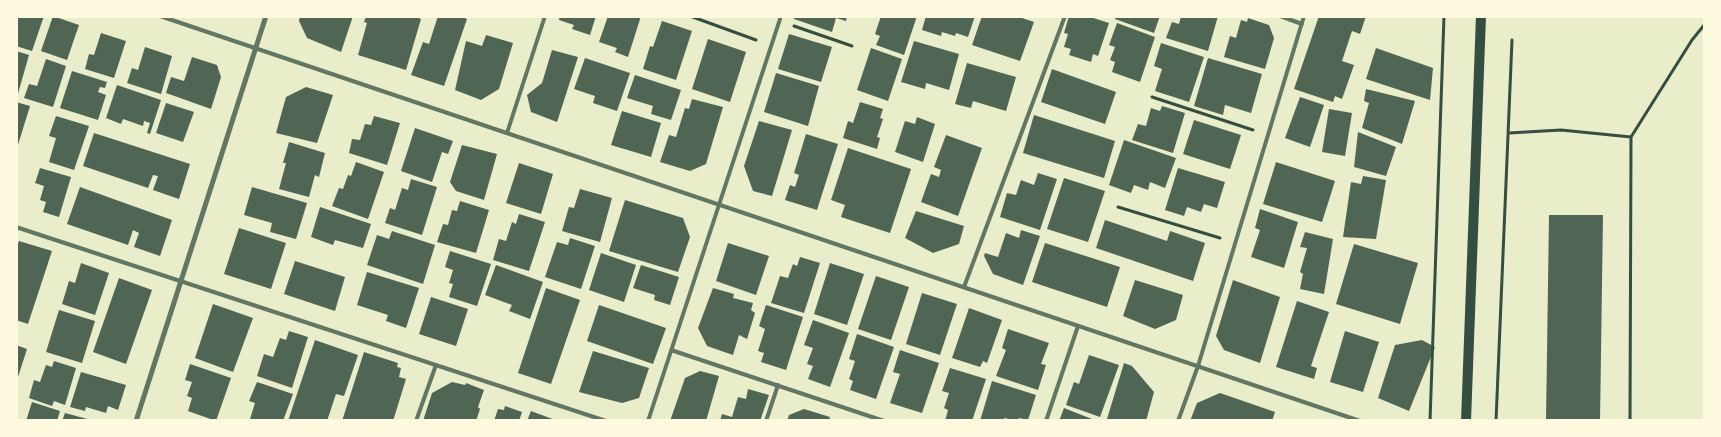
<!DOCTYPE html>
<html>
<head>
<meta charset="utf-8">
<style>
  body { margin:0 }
  #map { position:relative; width:1721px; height:437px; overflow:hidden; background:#e9edc9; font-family:"Libre Baskerville",serif }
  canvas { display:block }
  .frame { position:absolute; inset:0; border:18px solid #fefae0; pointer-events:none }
</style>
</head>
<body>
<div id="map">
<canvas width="1721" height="437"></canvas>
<div class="frame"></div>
</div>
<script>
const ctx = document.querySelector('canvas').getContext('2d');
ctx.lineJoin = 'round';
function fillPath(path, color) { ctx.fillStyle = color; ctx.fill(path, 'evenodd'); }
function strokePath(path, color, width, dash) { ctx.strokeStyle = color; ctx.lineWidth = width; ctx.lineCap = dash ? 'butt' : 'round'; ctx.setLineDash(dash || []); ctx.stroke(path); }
fillPath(new Path2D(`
  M16,16H44L32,51L16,46Z
  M53,16L79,25L67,60L41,51Z
  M300,16H353L341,52L307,38L299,21Z
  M366,16H398L404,18L405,16H414L421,19L406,70L358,55L367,23L364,22Z
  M438,16H460L467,19L444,86L411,75L423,42L429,44Z
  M560,16H596L590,35L572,29L574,25L559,20Z
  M608,16H641L628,57L615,52L617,48L599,42Z
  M794,16H847L846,21L836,18L832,32L794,19Z
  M881,16H917L904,55L876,45L880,36L875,34Z
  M926,16H975L968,37L956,33L955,36L942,32L941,36L922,30Z
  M982,16H1016L1034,22L1020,61L972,45Z
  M1069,16H1087L1109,23L1098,56L1093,54L1091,62L1069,55L1071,49L1064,47L1068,34L1064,33Z
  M1116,16H1160L1154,33L1115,19Z
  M1181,16H1218L1208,51L1166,38L1172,22L1179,24Z
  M1319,16H1366L1360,34L1352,31L1342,61L1354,65L1342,99L1335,96L1333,102L1294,89Z
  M1248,18L1269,25L1274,38L1265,69L1224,57L1230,36L1236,38L1241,20L1247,22Z
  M662,21L692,31L676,80L643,69L650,46L653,47Z
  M1117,23L1155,37L1140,82L1112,72L1115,62L1110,60L1115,47L1109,45Z
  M101,33L126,41L114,78L85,69L89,54L94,55Z
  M789,34L832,47L821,82L778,69Z
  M486,35L513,43L499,89L481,100L455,90L466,41L482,46Z
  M708,39L746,52L730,102L692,89Z
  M914,41L959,54L949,90L926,83L925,89L901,82Z
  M1161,43L1204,57L1189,102L1155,91L1162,69L1154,66Z
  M145,47L172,56L161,94L127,83L132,68L138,70Z
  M871,48L902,59L888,101L857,90Z
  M1376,48L1433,68L1430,100L1366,79Z
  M552,50L578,57L557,122L531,112L527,95L542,83Z
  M16,51L29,55L17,97H16Z
  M192,57L217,65L221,77L211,109L166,93L171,77L184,81Z
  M585,58L630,73L617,111L593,103L595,96L574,89Z
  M1208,58L1262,74L1251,113L1225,105L1223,115L1194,106Z
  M46,59L66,66L53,107L24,98L29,84L37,86Z
  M967,63L1016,77L1006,111L973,101L971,108L955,104Z
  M1052,69L1116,92L1105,124L1041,102Z
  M72,71L107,82L105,88L100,87L98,92L106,95L98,120L60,108Z
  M776,73L819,86L808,126L764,112Z
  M635,75L681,90L671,120L651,114L653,106L627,98Z
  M117,85L161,100L150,134L147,133L150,123L144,121L143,126L123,119L121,124L106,118Z
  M306,87L333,95L317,143L276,133L286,97Z
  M1366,89L1415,101L1402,144L1362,128L1369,103L1364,101Z
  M1300,97L1324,105L1310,147L1285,138Z
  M692,99L723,107L706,164L690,171L660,162L669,135L676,137L685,108L689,109Z
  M16,102L30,106L17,148H16Z
  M860,102L883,109L880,118L883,119L877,137L880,138L877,149L843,138L848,121L853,123Z
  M166,103L194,112L183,142L156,133Z
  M1162,106L1185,113L1173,153L1132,140L1138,124L1146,126L1151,108L1160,111Z
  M1329,109L1352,113L1345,156L1322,152Z
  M622,111L661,123L651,157L611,145Z
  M1034,115L1115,141L1104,178L1023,153Z
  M56,116L89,126L74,170L49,162L56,138L49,136Z
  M374,116L400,123L387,165L349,153L352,139L360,140L365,124L371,125Z
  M917,117L935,124L923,162L895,152L905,121L915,124Z
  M1194,120L1241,135L1230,169L1183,154Z
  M759,121L792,130L772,196L753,191L744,166Z
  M415,128L453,141L448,154L442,152L432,182L401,171Z
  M1358,132L1396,147L1386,176L1354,167Z
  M94,133L190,164L179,199L153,190L158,176L153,175L148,188L83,166Z
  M806,134L838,144L817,210L785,200L790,185L795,187L799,175L794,173Z
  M946,135L982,148L958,216L921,202L931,174L939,177L941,170L934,167Z
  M1124,140L1176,158L1165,188L1150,182L1148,190L1134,185L1131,193L1109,185Z
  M289,142L325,153L319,177L315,175L309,197L279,189L286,163H283Z
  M462,145L497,154L484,200L456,191L450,182Z
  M848,148L911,169L890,233L841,217L845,205L831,200Z
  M356,162L384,172L368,219L332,206L339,188L343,189L348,175L351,176Z
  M1276,162L1335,181L1322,222L1263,204Z
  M519,163L553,174L541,214L506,203Z
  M40,168L71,177L59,217L43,212L46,202L40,200L44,186L35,183Z
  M1178,168L1225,182L1217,208L1204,204L1201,212L1187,207L1184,216L1165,210Z
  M1038,173L1057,179L1040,230L1000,217L1007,193L1016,195L1021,180L1034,185Z
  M1363,176L1386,180L1376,239L1343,237L1351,182L1361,184Z
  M1064,178L1105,191L1088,242L1047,229Z
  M411,179L437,187L422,235L385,223L390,208L395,210L402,188L408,190Z
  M80,187L172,220L160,256L134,247L139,233L133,230L128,245L67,224Z
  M252,187L307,203L296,239L270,232L272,223L244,215Z
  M580,189L612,198L600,242L562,231L569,207L574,208Z
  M625,200L683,218L690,237L678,272L609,251Z
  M460,201L489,210L476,253L437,242L443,224L448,225L452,210L457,211Z
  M320,207L371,224L363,248L335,240L333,245L311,237Z
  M1260,209L1298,222L1284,268L1251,257L1260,230L1255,228Z
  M916,211L964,226L959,244L933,253L905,238Z
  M519,214L545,222L529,271L493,260L499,239L506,241L512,222L516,224Z
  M1549,215H1603L1600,421H1546Z
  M1105,220L1167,241L1170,231L1205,243L1193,281L1096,248Z
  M239,228L286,243L271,289L224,274Z
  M1021,230L1040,236L1023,285L993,274L984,256L985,253L998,257L1006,233L1019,238Z
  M392,231L435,245L423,284L367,265L377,235L389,239Z
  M1305,232L1333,239L1324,294L1300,289L1303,274L1300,272L1307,248L1300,247Z
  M570,238L595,246L581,289L545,277L557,242L568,245Z
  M19,241L52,251L28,324L16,320V248Z
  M728,243L769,256L756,295L716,281Z
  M1045,243L1120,267L1107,307L1032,282Z
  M1354,244L1418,263L1400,324L1336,304Z
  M450,251L491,264L477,306L449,297L453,284L449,283L453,270L445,267Z
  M601,253L636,265L624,302L589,290Z
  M800,257L820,263L804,313L771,303L780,276L788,278L793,264L797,266Z
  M295,261L345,277L335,311L284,294Z
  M81,263L109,273L95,315L62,304L69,281L75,283Z
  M830,263L864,274L847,325L814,314Z
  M496,265L543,282L530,319L509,311L512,305L485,295Z
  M641,265L679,277L670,305L654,300L655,295L633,288Z
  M367,272L419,288L406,328L386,321L388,315L357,305Z
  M876,276L909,287L891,340L858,329Z
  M119,278L152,290L126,364L93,352Z
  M1135,280L1183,295L1176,320L1155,329L1123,316Z
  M1233,280L1280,297L1260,363L1224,350L1216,336Z
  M546,288L580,300L551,384L518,373Z
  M713,288L734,294L733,298L753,303L751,310L755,313L747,339L739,335L733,355L707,346L698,328Z
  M922,293L957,304L940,355L906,344Z
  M431,297L468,309L456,346L419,334Z
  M1297,301L1329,312L1311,366L1317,368L1314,379L1276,367Z
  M213,304L253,318L233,372L195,358Z
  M599,305L666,328L653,364L587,341Z
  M766,305L803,317L786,370L761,362L764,353L758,351L765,329L759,326Z
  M969,308L1002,320L987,363L983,361L980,367L952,358Z
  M59,310L95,321L82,363L46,352Z
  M813,320L849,333L830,387L808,379L813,366L807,364L813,348L804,345Z
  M1008,329L1049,343L1041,364L1046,365L1038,390L996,376L1006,350L1002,348Z
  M289,331L308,337L292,388L257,376L264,354L273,357L280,338L286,340Z
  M1345,331L1379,342L1363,392L1330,382Z
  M857,334L894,347L876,399L850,390L853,381L849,379L855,361L849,359Z
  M315,340L358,355L344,396L336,394L327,421H288Z
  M1422,340L1435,347L1409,411L1378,398L1395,345Z
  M16,345L27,349L18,377L16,376Z
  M900,350L939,363L922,413L890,403L900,374L893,372Z
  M593,351L649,368L639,398L622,403L579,392Z
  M364,352L398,363L397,367L401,368L399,377L406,379L393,421H342Z
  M1089,355L1119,365L1100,417L1066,405L1074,382L1079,384Z
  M54,361L76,368L65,405L54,401L52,406L29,398L34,380L40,382L46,365L52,367Z
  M1124,363L1132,366L1154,392L1146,421H1113L1107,419Z
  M190,364L231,378L216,421L188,411L192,398L187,396L192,382L185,380Z
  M950,368L986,379L972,421H945L948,410L944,408L949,393L942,391Z
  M700,371L719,376L706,421H670L685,378Z
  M81,372L126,385L118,410L108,406L106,413L86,407L85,411L70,407Z
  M992,381L1036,395L1028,420L1019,418L1018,421L1004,418V421H980Z
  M257,382L293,394L283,421H253L250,419L255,403L249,401Z
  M452,382L465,385L466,383L484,390L478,407L480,409L476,421H423L432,393Z
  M748,389L769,395L760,421H720L722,414L732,417L738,397L746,399Z
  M1220,393L1275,412L1272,421H1190L1197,403Z
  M32,402L60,411L57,421H26Z
  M505,406L522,412L519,421H494L498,409L504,410Z
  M1064,408L1097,421H1059Z
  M804,409L830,417L829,421H787L789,415Z
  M531,411L558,421H527Z
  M65,413L91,420L90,421H62Z`), '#4f6655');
strokePath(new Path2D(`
  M690,16L756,40
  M794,26L852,46
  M1152,97L1253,130
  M1509,133L1561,130L1631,137L1692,40L1705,24
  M1118,207L1220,238
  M1430,421L1444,16
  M1496,421L1512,40
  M1630,421L1631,137`), '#344e41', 3);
strokePath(new Path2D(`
  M160,16L1360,421
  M1280,16L1302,24
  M507,133L545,16
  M16,227L606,421
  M964,287L1065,16
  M671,350L884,421
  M416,421L436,365
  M648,421L781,16
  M766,421L778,385
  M1046,421L1078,326
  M1178,421L1198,366L1304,16`), '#617663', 4);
strokePath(new Path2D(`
  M136,421L266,16`), '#617663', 5);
strokePath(new Path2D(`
  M1466,421L1481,16`), '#344e41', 10);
</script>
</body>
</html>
